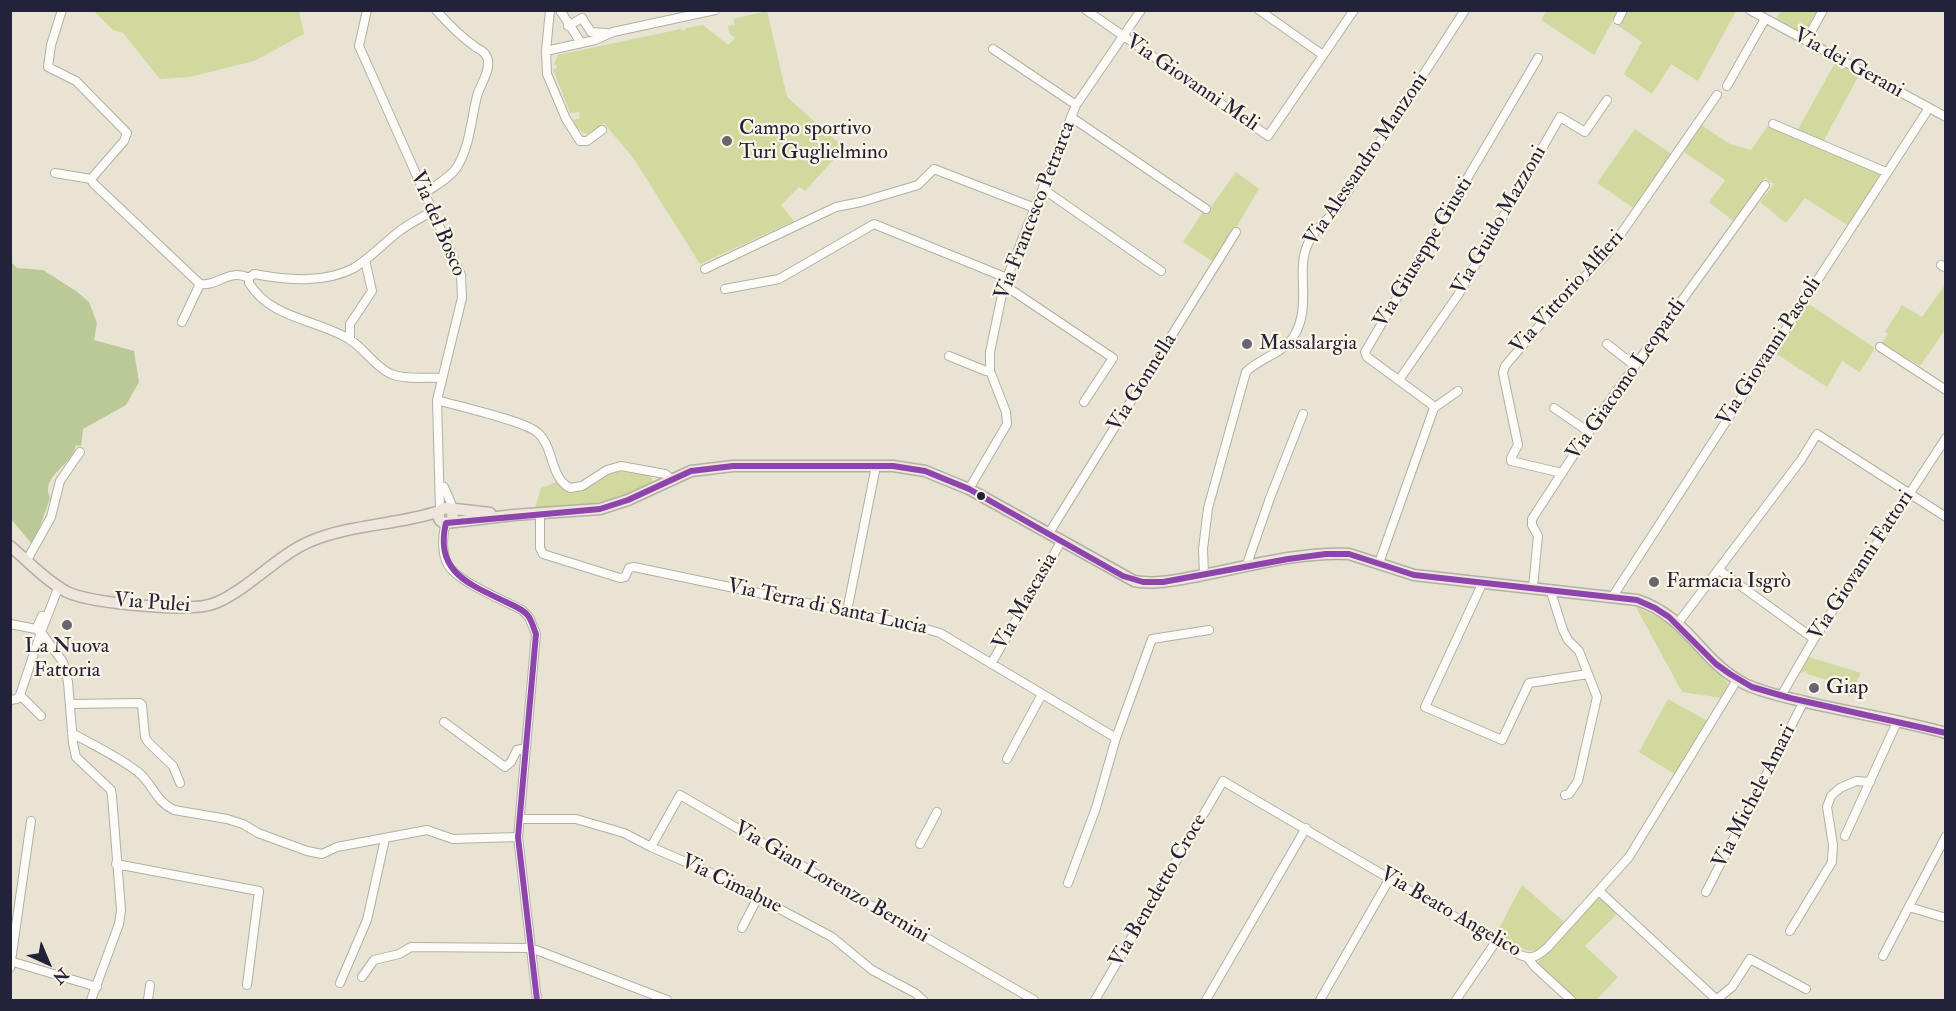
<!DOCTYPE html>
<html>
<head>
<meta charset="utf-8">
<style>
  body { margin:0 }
  #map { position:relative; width:1956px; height:1011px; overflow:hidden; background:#e8e3d2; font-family:"IM FELL Double Pica",serif }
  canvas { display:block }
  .frame { position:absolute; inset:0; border:12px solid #22223b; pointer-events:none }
  .north { position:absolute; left:18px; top:933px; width:60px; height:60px; -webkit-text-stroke:4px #fcf5e5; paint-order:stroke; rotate:136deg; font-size:16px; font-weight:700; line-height:24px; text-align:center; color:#22223b }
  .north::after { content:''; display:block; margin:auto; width:21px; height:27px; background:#22223b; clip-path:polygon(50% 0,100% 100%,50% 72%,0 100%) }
</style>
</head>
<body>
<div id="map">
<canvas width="1956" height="1011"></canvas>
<div class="frame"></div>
<div class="north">N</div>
</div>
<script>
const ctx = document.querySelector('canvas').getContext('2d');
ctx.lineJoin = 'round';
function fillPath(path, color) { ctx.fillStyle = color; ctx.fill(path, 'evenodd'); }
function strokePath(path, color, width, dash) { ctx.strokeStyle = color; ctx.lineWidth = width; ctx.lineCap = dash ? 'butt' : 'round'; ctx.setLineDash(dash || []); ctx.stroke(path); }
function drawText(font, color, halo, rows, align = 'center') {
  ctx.font = font + ' "IM FELL Double Pica",serif'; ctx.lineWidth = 4.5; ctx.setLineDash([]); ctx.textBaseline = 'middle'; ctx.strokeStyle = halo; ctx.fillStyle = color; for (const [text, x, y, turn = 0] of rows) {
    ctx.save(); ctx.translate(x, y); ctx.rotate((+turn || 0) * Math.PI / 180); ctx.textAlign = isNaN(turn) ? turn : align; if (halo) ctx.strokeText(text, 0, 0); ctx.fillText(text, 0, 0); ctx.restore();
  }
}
fillPath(new Path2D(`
  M94,11H299L304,34L254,61L190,77L160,79L123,33L113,30Z
  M767,11L787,97L844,148L805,191L799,187L781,205L794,221L700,264L634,159L604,123C588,135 585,140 573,120L580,118L579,112L570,113L553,69H556L557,65L554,64L558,55L681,29L684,31L686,28L703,25L728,45L735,38L730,34L728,26L735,25L733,19Z
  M1546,11H1618L1594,55L1541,20Z
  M1626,11H1736L1698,81L1671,64L1652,94L1624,74L1642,42L1617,25Z
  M1781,11H1818L1805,37L1775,21Z
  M1835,63L1859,75L1823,142L1797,131Z
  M1701,125L1730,144L1751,150L1768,126L1880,175L1849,226L1805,198L1786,223L1760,202L1774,184L1765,178L1733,221L1709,202L1725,180L1684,152V148Z
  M1635,129L1673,155L1635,209L1597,183Z
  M1236,172L1259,189L1215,263L1183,242L1203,212L1206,214Z
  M1945,285V332L1944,331L1920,366L1882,343L1888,334L1885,332L1902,305L1922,317Z
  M1807,303L1875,348L1860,372L1842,361L1827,387L1775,353Z
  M618,471L651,476L653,481C647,486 640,489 633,492C600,505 570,507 535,508L541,488L557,482C575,508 598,477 618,471Z
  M1636,607L1667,622L1682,634L1727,682L1728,687L1722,698L1682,692Z
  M1809,657L1861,673L1849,697L1841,684L1807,674L1806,671L1800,673Z
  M1668,699L1708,721L1676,775L1639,752Z
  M1522,885L1564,922C1532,958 1537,958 1496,934Z
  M1598,897H1601L1618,913L1585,946L1618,977L1596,1000H1575L1539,966L1538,962Z`), '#d1d99f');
fillPath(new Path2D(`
  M10,261L17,268L43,270L76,291L89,302L97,323L94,340L134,351L139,382L126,405L83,429L81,446L76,445C71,468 40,475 50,498L35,541L31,543L11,519Z`), '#bbc997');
const minor = new Path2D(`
  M62,10L51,45L48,67L76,81L127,133L124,141L91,179L93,183L200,284C218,287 228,268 249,278
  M367,10L359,46L461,275L462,298L437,400L440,510
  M550,10L546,51L547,74L566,119L580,141H587L602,130
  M560,10L581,43
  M1086,10L1268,136L1354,10
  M1259,10L1323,55
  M1750,10L1946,117
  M1618,20L1623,10
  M568,26L582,18L591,32L606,33
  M1806,41L1823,10
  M993,49L1076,105
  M546,51L595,40L613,32L715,10
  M1727,86L1765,19
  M1071,117L1206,209
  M1773,124L1886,172
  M55,173L91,179
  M1043,189L1161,271
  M425,193C436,185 450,178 457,167C470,146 471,120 477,96C480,85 492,69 487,57C485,52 481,50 477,48C461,37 449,25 436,10
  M433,211C421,218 408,224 397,233C383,244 370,258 354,268C324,284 286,280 254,274L249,278V283C271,319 316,319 349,339C364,348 374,366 391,374C405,380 427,377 442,378
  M1941,265L1946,268
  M705,269L836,207L861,202L918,185L934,169L1035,208
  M1004,285L1113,358L1084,402
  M725,289L779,279L874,224L1007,278
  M182,322L200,284
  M350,340V324L372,291L365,260
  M1607,344L1635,366
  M1880,347L1946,390
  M949,356L986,371H990
  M1399,380L1458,295L1560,117L1585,132L1607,100
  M437,400C457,406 526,421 538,433C554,447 550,478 570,488L582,486L607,470L621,466L665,474L672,479
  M1434,408L1458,391
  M1554,408L1589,432
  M1562,473L1511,461V458L1518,445L1503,373L1505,366L1557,305L1607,254L1717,95
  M444,487L451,503L453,512
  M969,489L1007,424L1006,412L990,371V352L1004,285L1076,105L1141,10
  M540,513V548L543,554L620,578L625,577L629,568L634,567L912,625L940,633L1116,738L1152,639L1209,630
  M446,523C442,536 441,558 451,569C464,584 503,600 522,610L529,617L536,634L518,837L537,1000
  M1049,533L1236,232
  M27,560L51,517L60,481L80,452
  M1379,563L1434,408L1431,404L1367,357L1365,352L1538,58
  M1246,567L1270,498L1303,414
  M1719,570L1814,639
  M1204,575L1203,549L1208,508L1246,372C1259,358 1283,354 1294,336C1312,306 1296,272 1307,246C1312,232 1326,221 1336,210L1465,10
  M1483,582L1425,707L1502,740L1529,683L1588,674
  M59,586L41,632L63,662L68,682L73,743L76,757L111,790L112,796L121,910L119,924L91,1000
  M1533,587L1538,536L1532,525V519L1601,413L1765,185
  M1550,589L1563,630L1568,640L1579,651L1597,697L1578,781L1569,794L1565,795
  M1613,596L1929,108
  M847,611L876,466
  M1678,623L1801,460L1817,434L1946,517
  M10,624L36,629
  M991,664L1062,540
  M20,695L41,716
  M1781,696L1814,639L1946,438
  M10,700L17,699L20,695L41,632L36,629L42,616
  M70,704L140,703L142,705L145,737L148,742L173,766L180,783
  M444,722L505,767L511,762L517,750L526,748
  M72,733C93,745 119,757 138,772C153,784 155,801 174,810L227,819L243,824L258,833L307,851L322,854L337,847L427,830L453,839L518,837
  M1007,759L1042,694
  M520,819H576L624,833L651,847L718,876L832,937L872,970L915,993L923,1000
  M1845,836L1897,722
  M920,844L937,812
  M651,847L680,795L1034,1000
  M116,864L259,891L247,985
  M1068,883L1096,808L1116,738
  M1599,891L1717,1000
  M1706,892L1804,701
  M1909,907L1946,918
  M742,928L758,897
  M1790,931L1832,862L1833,845L1827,807L1831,796L1840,788L1856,781L1870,782
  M1883,956L1946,836
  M1528,958L1534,966L1571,1000
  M10,961L97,987
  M10,968L31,821
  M362,977L374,960L399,954L411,947L531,948L667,1000
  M340,983L367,920L385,839
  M148,1000L150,985
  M1095,1000L1223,781L1520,955C1532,960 1538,956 1548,947L1629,857L1737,680
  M1206,1000L1306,828
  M1320,1000L1390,878
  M1456,1000L1497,940
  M1716,1000L1732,987L1750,959L1806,989`);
const major = new Path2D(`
  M447,508L490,513
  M449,522L452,519L453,512L447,508L442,509C438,513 437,518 442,522L446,523L514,515L600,509L628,500L691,471L733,466H893L925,471L969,489L1134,581C1156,585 1177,580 1198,576C1246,567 1301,551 1349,554L1414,575L1637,600C1689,617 1700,661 1745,684C1764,693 1785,697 1806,702C1852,713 1900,720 1946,733
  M10,546C28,561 46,581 67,592C90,603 166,609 193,607C204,607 215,604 224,599C255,583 278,555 311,541C352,524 398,525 440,511`);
strokePath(minor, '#b3afa7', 10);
strokePath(major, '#b3afa7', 13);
strokePath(minor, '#fcfbf8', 8);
strokePath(major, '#eee6dd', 10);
strokePath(new Path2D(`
  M537,1000L518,837L536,634C534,629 532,622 529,617C524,609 514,606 506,602C469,584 434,572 446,523L600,509L628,500L691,471L733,466H893L925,471L969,489L1123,576L1143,582H1163L1288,559L1326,554H1349L1414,575L1637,600L1655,608L1669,617L1716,664L1730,674L1752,687L1790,698L1946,733`), '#8e44ad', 6);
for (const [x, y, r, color] of [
  [727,141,6,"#676670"],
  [1247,344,6,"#676670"],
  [981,496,5,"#22223b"],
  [1654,582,6,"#676670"],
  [67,625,6,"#676670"],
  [1814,688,6,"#676670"]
]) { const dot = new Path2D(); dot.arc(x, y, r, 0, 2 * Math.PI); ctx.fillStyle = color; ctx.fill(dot); strokePath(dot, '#fcf5e5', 2); }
drawText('21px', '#22223b', '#fcf5e5', [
  ["Via dei Gerani",1848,64,29],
  ["Via Giovanni Meli",1192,84,34],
  ["Via Alessandro Manzoni",1367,160,-56],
  ["Via Francesco Petrarca",1036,211,-69],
  ["Via Guido Mazzoni",1500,221,-60],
  ["Via del Bosco",437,224,67],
  ["Via Giuseppe Giusti",1424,253,-59],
  ["Via Vittorio Alfieri",1568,293,-48],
  ["Via Giovanni Pascoli",1770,352,-57],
  ["Via Giacomo Leopardi",1627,380,-55],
  ["Via Gonnella",1143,383,-58],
  ["Via Giovanni Fattori",1862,566,-57],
  ["Via Mascasia",1026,602,-60],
  ["Via Pulei",152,604,4],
  ["Via Terra di Santa Lucia",827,608,12],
  ["Via Michele Amari",1755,797,-63],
  ["Via Gian Lorenzo Bernini",831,883,30],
  ["Via Cimabue",731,885,26],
  ["Via Benedetto Croce",1159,891,-60],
  ["Via Beato Angelico",1450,913,30]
]);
drawText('21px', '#22223b', '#fcf5e5', [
  ["Campo sportivo",739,129],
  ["Turi Guglielmino",739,153],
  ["Massalargia",1259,344],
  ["Farmacia Isgrò",1666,582],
  ["La Nuova",67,647,"center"],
  ["Fattoria",67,671,"center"],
  ["Giap",1826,688]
], 'left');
</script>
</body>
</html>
